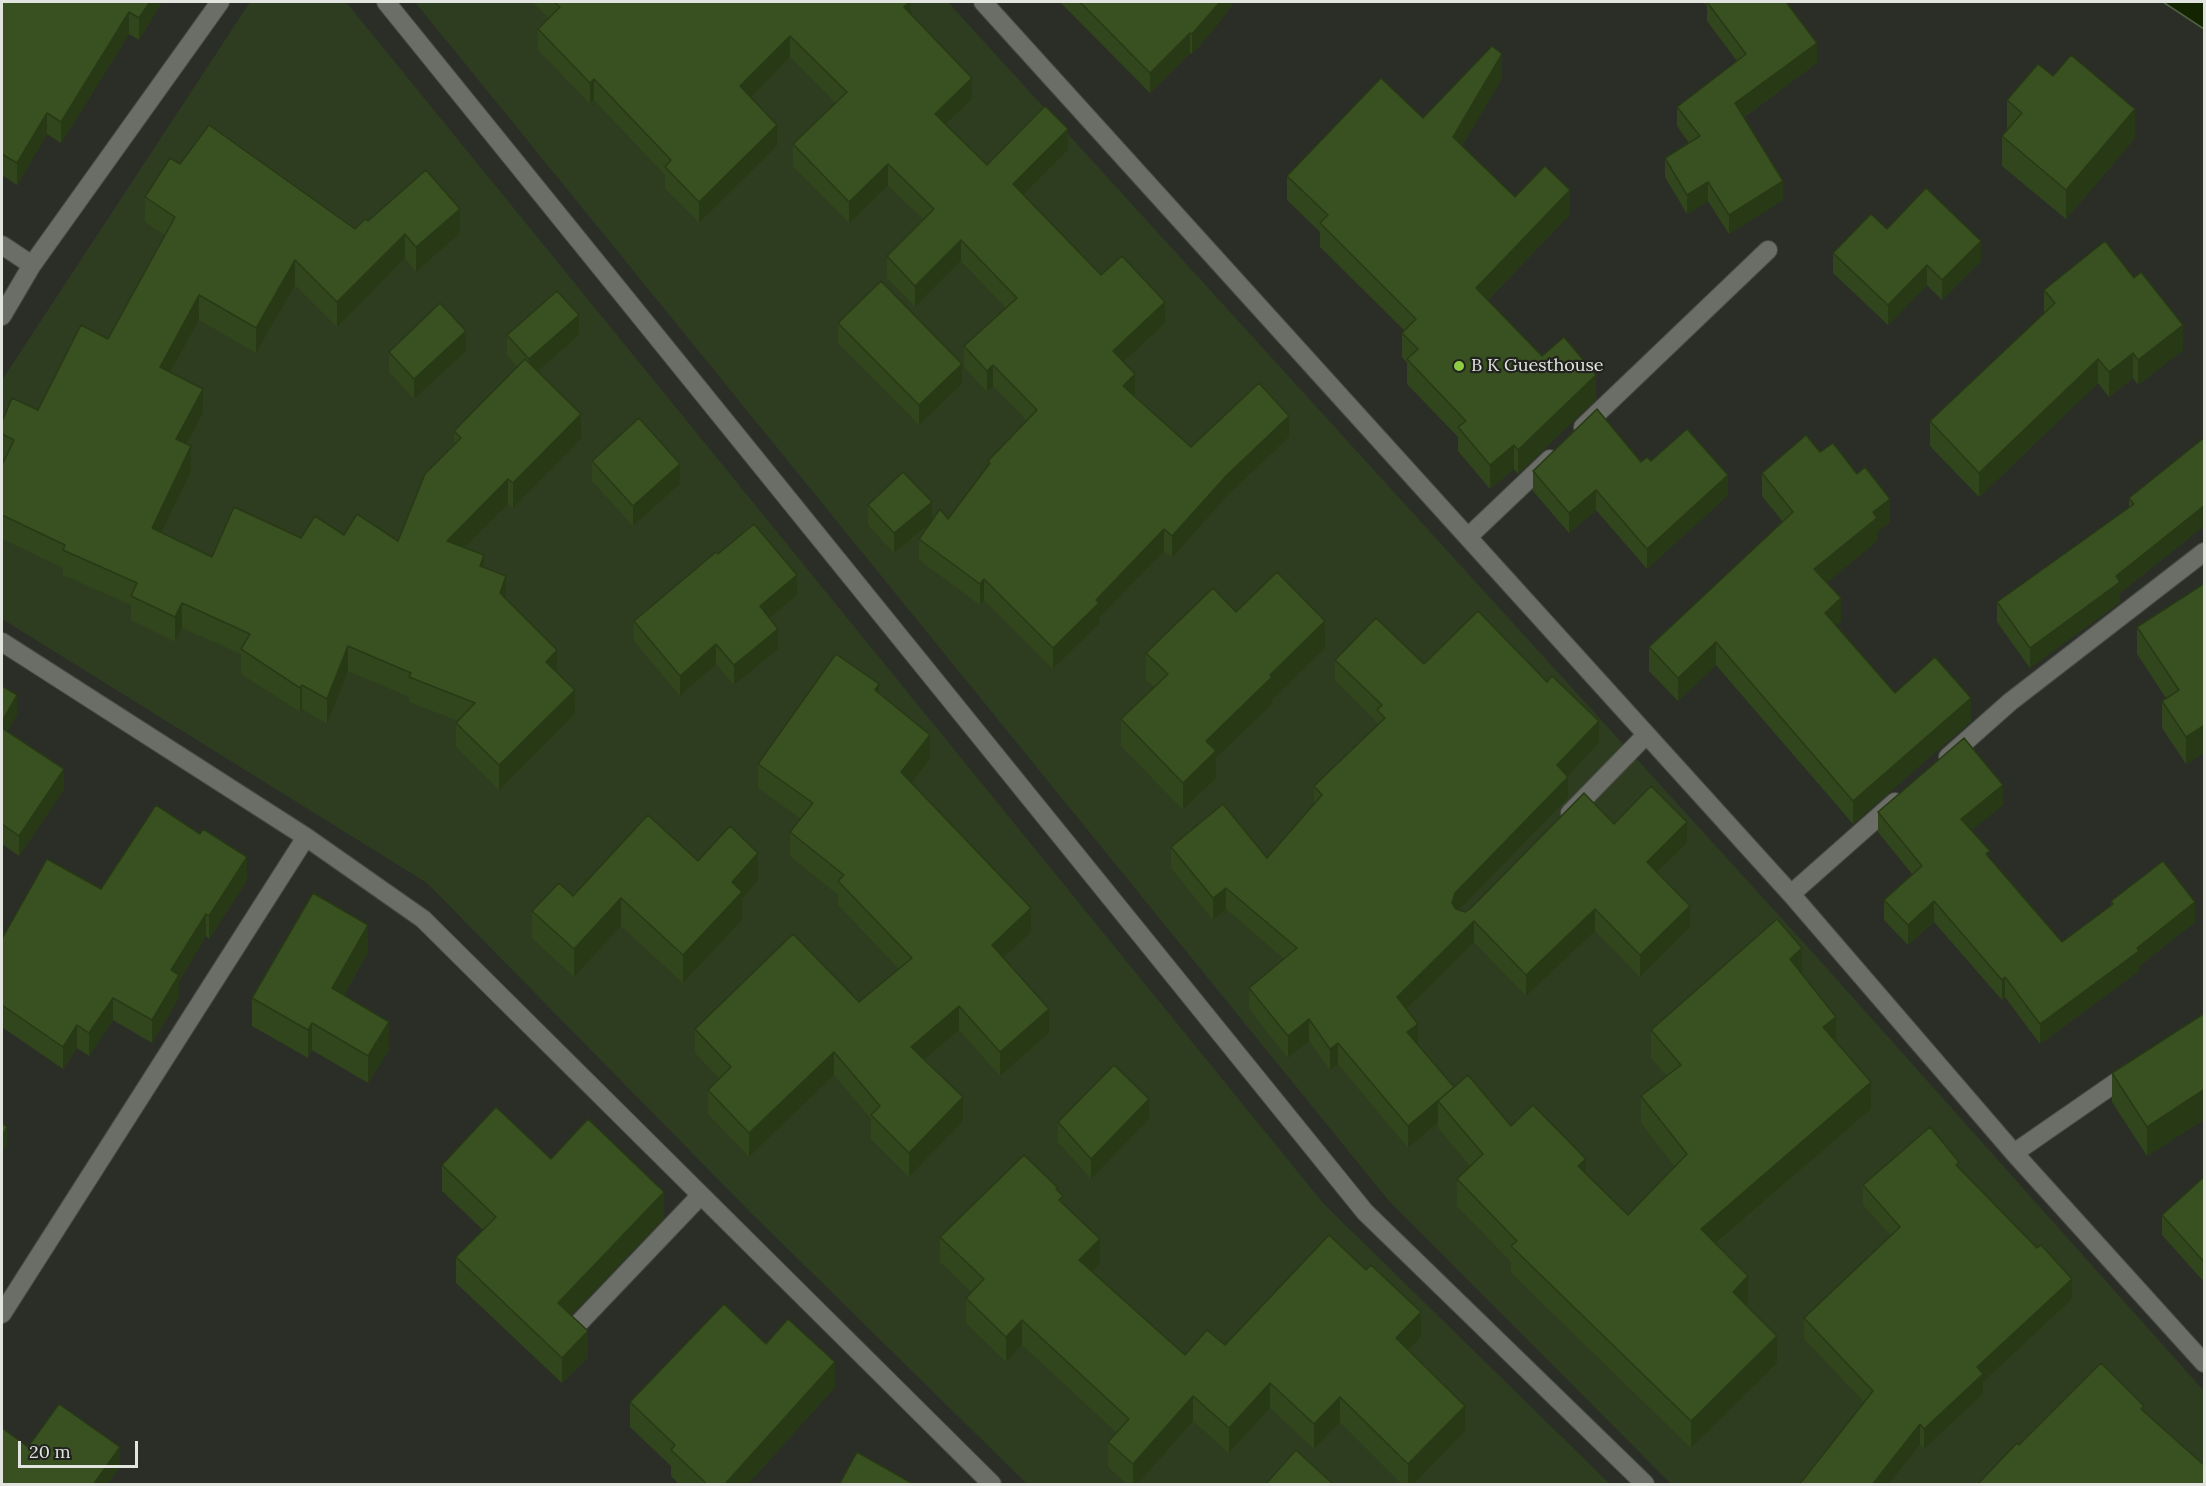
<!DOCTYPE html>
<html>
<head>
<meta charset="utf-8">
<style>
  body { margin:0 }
  #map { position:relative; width:2206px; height:1486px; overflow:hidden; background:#2a2e27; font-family:Lora,serif }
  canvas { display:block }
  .frame { position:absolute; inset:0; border:3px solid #e2e4e0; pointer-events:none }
  .scale { position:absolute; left:18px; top:1441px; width:120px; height:27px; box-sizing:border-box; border:3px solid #e2e4e0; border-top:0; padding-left:8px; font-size:18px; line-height:21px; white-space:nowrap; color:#e2e4e0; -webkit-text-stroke:4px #21241e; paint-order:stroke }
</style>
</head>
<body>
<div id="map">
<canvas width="2206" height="1486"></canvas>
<div class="frame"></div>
<div class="scale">20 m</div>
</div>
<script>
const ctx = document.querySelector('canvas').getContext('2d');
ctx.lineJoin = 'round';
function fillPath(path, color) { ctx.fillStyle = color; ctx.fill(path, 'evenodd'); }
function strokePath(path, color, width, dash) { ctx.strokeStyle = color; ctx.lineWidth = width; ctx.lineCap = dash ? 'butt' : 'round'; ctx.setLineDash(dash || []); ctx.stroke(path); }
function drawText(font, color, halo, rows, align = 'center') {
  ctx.font = font + ' Lora,serif'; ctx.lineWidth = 4.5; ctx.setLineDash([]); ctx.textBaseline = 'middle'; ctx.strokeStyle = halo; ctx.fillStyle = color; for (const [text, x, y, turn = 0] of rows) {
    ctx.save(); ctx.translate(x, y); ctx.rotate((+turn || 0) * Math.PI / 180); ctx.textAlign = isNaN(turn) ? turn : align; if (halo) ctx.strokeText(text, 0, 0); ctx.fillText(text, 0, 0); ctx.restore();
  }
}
fillPath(new Path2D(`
  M250,2H346L1324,1204L1610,1484H1027L750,1212L427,883L2,619V380Z
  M415,2H948L1815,955L2204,1391V1484H1671L1389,1201Z`), '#2e3c20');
const water = new Path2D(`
  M2163,2H2204V29Z`);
fillPath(water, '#132400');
strokePath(water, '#515e43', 1.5);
const minor = new Path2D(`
  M386,2L1365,1212L1645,1484
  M983,2L1791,894L2014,1153L2204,1363
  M2,245L32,265
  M2,316L32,265L220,2
  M1583,427L1768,250
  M1468,537L1550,459
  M2,642L306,837L423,919L992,1484
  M1948,757L2010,702L2204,552
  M1570,813L1646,735
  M1791,894L1895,802
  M2014,1153L2131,1072
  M2,1314L306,837
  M579,1323L701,1195`);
strokePath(minor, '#494c46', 20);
strokePath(minor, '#6a6e67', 18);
fillPath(new Path2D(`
  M2,2H162L139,40L129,34L61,143L47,134L17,185L2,175Z
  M532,2H911V14L972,99L946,125L987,165L1068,150L1023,195L1101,275L1165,323L1124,362L1135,395L1134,396L1191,447L1289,437L1227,496L1172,558L1164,551L1099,618V624L1053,669L984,600L980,605L919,560V539L929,525L894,553L868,525V505L932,521L948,519L988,465V461L1026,420L993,386L987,392L964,367V346L1006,308L961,261L915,307L887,278V256L923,219L888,186L849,223L793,166V144L836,103L790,57L750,97L777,146L699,223L665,188V175L594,100L590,104L538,50V29L549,18Z
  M1060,2H1234L1218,24L1192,54L1190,53L1150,93Z
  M1702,2H1786L1817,63L1744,117L1783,200L1729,234L1708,201L1687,214L1665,177V158L1689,143L1677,126V107L1737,61L1707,21V5Z
  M2053,76L2135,138L2066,219L2002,166V136L2008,130L2007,129V100Z
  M1502,78L1462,146L1515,197L1570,214L1488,300L1542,356L1596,399L1518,474L1514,469L1490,489L1458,451V437L1407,384V363L1402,357V333L1404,330L1320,247V232L1287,200V176L1423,118Z
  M180,164L355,229L368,221L460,233L416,272L405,258L337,327L295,285L256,353L199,320L171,372L203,413L187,444L191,471L162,533L212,557L301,538L344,535L398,541L454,446V431L517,367L507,355V335H579L538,371L581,439L513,508L508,504L465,547L484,567L557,673L575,714L499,790L456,747V723L458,721L409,702V697L348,671L327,724L302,709L300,712L241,674V654L182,628L175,642L131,620V605L63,575V568L2,539V465L4,460L2,459V422L38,410L108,339L165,235L145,222V197Z
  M1887,229L1981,261L1942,300L1927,285L1888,325L1833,273V253Z
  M2044,290L2183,350L2138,385L2133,378L2109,397L2098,383L1979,497L1930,446V421L2044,314Z
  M838,323L962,384L919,425L838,343Z
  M466,351L414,399L389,372V352Z
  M2205,437V525L2120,593V602L2030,668L1997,622V602L2129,508V498Z
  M1820,452L1890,522L1877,532V541L1826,583L1841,621L1836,625L1895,693L1971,721L1853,824L1716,665L1678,701L1649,671V647L1783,522L1762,496V473Z
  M592,461L680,484L633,526L592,481Z
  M1651,461L1728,495L1647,569L1596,510L1569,533L1533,491V471Z
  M718,554L797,595L770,618L778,649L734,685L716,664L680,696L634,641V621Z
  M2205,583V752L2186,764L2162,728V701L2166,698L2137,654V627Z
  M1236,612L1325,648L1272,700V704L1216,758V778L1183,810L1121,746V719L1154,687L1146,680V653Z
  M1335,660L1424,664L1599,743L1567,776L1568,798L1459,910L1465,912L1614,824L1687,843L1658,873L1690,927L1640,977L1595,931L1526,996L1474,942L1407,1010L1418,1044L1454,1087L1511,1126L1586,1174L1628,1215L1675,1167L1641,1123V1096L1667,1076L1651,1058V1030L1802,975L1836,1042L1871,1109L1716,1244L1748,1303L1746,1305L1777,1363L1691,1448L1511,1273V1262L1457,1206V1179L1470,1166L1438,1128V1122L1408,1148L1338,1064L1330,1070L1309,1041L1288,1058L1249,1009V988L1284,959L1226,909L1213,920L1171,868V847L1267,858L1314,804V786L1377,725V722L1335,681Z
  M2,686L17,715L7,731L64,789L19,856L2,844Z
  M879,694L930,759L911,783L1031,932L1004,958L1049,1033L1000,1076L959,1030L924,1060L963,1121L909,1177L871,1139V1119L834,1075L749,1157L708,1114V1090L719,1078L695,1053V1029L859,1002L899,969L838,905V895L790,856V832L800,818L758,788V764Z
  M2003,805L1971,830L1990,858L2062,942L2111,906V901L2195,922L2139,966V971L2040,1044L2005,997L2002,1000L1934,922L1908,945L1884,920V900L1912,874L1878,832V812Z
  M698,861L758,880L742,899V920L683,983L621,926L574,977L532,938V911L573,896Z
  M247,880L209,939L206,936L179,981V997L152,1043L113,1020L89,1056L77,1048L63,1069L2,1027V939L101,889Z
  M368,952L344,995L389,1050L368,1083L312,1050L308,1058L252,1026V998Z
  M2205,1013V1119L2147,1156L2112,1102V1073Z
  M1149,1119L1091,1179L1058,1142V1122Z
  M551,1159L664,1218L571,1315L588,1357L562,1383L456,1283V1257L483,1230L442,1191V1165Z
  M1959,1169L2072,1299L1983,1382V1394L1924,1449L1920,1444L1864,1402L1804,1339V1318L1891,1236L1863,1205V1185Z
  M2205,1176V1283L2162,1235V1215Z
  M1058,1191L1063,1203L1100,1264L1092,1272L1185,1355L1225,1345L1421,1337L1409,1350L1465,1431L1413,1485H1403L1340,1422L1314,1449L1270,1408L1229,1453L1193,1421L1137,1485H1128L1108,1467V1442L1116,1432L1022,1345L1006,1362L966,1323V1298L971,1292L940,1262V1237Z
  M766,1344L835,1387L747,1485H680L671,1476V1466L630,1427V1402Z`), '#31461c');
fillPath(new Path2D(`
  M150,2H162L139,40V18Z
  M909,2H911V21L904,7Z
  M1220,2H1234L1218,24L1192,54V34Z
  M129,12V34L61,143V122Z
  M1190,33V53L1150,93V73Z
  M790,36V57L740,108V86Z
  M1817,43V63L1735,123V103Z
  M1502,54V78L1453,161V137Z
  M972,78V99L935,135V114Z
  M594,79V100L590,104V83Z
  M2135,109V138L2066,219V190Z
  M47,113V134L17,185V163Z
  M777,125V146L699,223V202Z
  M1068,129V150L1013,205V184Z
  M888,164V186L849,223V202Z
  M1783,181V200L1729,234V215Z
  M1708,182V201L1687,214V195Z
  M1570,190V214L1476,312V288Z
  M460,209V233L416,272V247Z
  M405,234V258L337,327V302Z
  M961,240V261L915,307V286Z
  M1981,241V261L1942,300V280Z
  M295,260V285L256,353V328Z
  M1927,265V285L1888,325V305Z
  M199,295V320L160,391V367Z
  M1165,302V323L1113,372V351Z
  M579,315V335L529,379V359Z
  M2183,325V350L2138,385V360Z
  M466,331V351L414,399V379Z
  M2133,353V378L2109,397V372Z
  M2098,359V383L1979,497V473Z
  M962,364V384L919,425V405Z
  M993,365V386L987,392V371Z
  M1135,374V395L1123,408V386Z
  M1596,375V399L1518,474V450Z
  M203,389V413L176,464V439Z
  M581,414V439L513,508V483Z
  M1289,416V437L1227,496L1172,558V536L1227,475Z
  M1514,445V469L1490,489V465Z
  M191,446V471L152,553V528Z
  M680,464V484L633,526V506Z
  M1728,475V495L1647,569V549Z
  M508,479V504L447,565V541Z
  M1596,490V510L1569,533V513Z
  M1890,499V522L1877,532V541L1814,593V569L1873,512Z
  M932,502V522L894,553V533Z
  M2205,505V525L2120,593V602L2030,668V648L2116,576Z
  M1164,529V551L1099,618V624L1053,669V648L1096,600Z
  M484,555V579L480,566Z
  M797,575V595L760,626V606Z
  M506,576V601L500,593Z
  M984,579V600L980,605V584Z
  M1841,598V621L1825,636V613Z
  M182,603V628L175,642V617Z
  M1325,621V648L1272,700V704L1216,758V778L1183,810V783L1206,741L1270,675Z
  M778,629V649L734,685V665Z
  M1716,642V665L1678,701V678Z
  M716,644V664L680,696V676Z
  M348,646V671L327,724V699Z
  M557,650V674L546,662Z
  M879,684V708L875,690Z
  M302,685V709L300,712V688Z
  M575,690V714L499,790V765Z
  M17,695V715L2,741V721Z
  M1971,698V721L1853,824V801Z
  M1599,721V743L1557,787V765Z
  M2205,725V752L2186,764V737Z
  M930,735V759L901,796V772Z
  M64,769V789L19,856V836Z
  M1568,777V798L1455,914L1452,903L1455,893Z
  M2003,785V805L1961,839V819Z
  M1687,822V843L1647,883V862Z
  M758,853V880L742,899V920L683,983V955L732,882Z
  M247,857V880L209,939V916Z
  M1226,888V909L1213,920V898Z
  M621,898V926L574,977V949Z
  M1934,901V922L1908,945V925Z
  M2195,902V922L2139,966V971L2040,1044V1024Z
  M1690,906V927L1640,977V955Z
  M1031,908V932L992,969V945Z
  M1595,909V931L1526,996V975Z
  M206,914V936L179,981V997L152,1043V1020L171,970Z
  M1474,921V942L1397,1019V997Z
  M368,925V952L332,1016V988Z
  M1802,948V975L1790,959Z
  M2005,977V997L2002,1000V980Z
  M113,998V1020L89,1056V1033Z
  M959,1006V1030L911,1071V1047Z
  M1049,1009V1033L1000,1076V1052Z
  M1836,1017V1044L1823,1027Z
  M1309,1019V1041L1288,1058V1036Z
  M389,1022V1050L368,1083V1056Z
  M312,1023V1050L308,1058V1030Z
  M1418,1024V1046L1407,1032Z
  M77,1025V1048L63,1069V1047Z
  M1338,1043V1064L1330,1070V1049Z
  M834,1052V1075L749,1157V1133Z
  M1871,1082V1109L1701,1256V1229Z
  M1454,1087L1438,1101V1122L1408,1148V1126Z
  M2205,1089V1119L2147,1156V1127Z
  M963,1097V1121L909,1177V1153Z
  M1149,1099V1119L1091,1179V1159Z
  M7,1127V1145L2,1154V1136Z
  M1586,1159V1186L1578,1166Z
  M3,1174V1192L2,1195V1177Z
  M664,1192V1218L558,1329V1303Z
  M1100,1239V1264L1079,1285V1260Z
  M1748,1276V1303L1733,1319V1292Z
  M2072,1279V1299L1983,1382V1394L1924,1449V1429L1977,1367Z
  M1421,1312V1337L1396,1363V1338Z
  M1022,1320V1345L1006,1362V1337Z
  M588,1331V1357L562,1383V1358Z
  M1777,1336V1363L1691,1448V1421Z
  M835,1362V1387L747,1485H724Z
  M1270,1383V1408L1229,1453V1428Z
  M1193,1396V1421L1137,1485H1133V1464Z
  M1340,1397V1422L1314,1449V1424Z
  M1465,1406V1431L1413,1485H1408V1464Z
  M1920,1424V1444L1888,1485H1872Z
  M120,1447V1467L107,1485H93Z`), '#283916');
const building = new Path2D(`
  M2,2H150L139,18L129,12L61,122L47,113L17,163L2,154Z
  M554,2H909L904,7L972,78L935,114L987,165L1045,106L1068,129L1013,184L1101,275L1122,256L1165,302L1113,351L1135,374L1123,386L1191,447L1259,383L1289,416L1227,475L1172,536L1164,529L1096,600L1099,603L1053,648L984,579L980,584L919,539L940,509L948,519L990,463L988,461L1037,410L993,365L987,371L964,346L1017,298L961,240L915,286L887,256L934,209L888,164L849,202L793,144L847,92L790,36L740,86L777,125L699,202L665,167L671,160L594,79L590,83L538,29L560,7Z
  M1080,2H1220L1192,34L1190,33L1150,73Z
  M1707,2H1786L1817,43L1735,103L1783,181L1729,215L1708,182L1687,195L1665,158L1700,136L1677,107L1746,54Z
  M1492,46L1502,54L1453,137L1515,197L1545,166L1570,190L1476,288L1542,356L1564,337L1596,375L1518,450L1514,445L1490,465L1458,427L1466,421L1407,359L1418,349L1402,333L1416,319L1320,223L1328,215L1287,176L1381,78L1423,118Z
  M2071,55L2135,109L2066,190L2002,136L2022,113L2007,100L2038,64L2053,76Z
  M209,125L355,229L365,219L368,221L426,170L460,209L416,247L405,234L337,302L295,260L256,328L199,295L160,367L203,389L176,439L191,446L152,528L212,557L234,507L301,538L315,516L344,535L357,514L398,541L425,474L461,438L454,431L525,359L581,414L513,483L508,479L447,541L484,555L480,566L506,576L500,593L557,650L546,662L575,690L499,765L456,723L475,703L409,677L411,673L348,646L327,699L302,685L300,688L241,649L250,634L182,603L175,617L131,596L137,583L63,550L65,545L2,515V465L14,440L2,434V422L12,398L38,410L81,325L108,339L175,217L145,197L170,158L180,164Z
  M1926,188L1981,241L1942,280L1927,265L1888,305L1833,253L1871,214L1887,229Z
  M2105,241L2134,278L2141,272L2183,325L2138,360L2133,353L2109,372L2098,359L1979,473L1930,421L2055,303L2044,290Z
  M881,281L962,364L919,405L838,323Z
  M557,291L579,315L529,359L507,335Z
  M440,303L466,331L414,379L389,352Z
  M1597,409L1641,462L1647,457L1651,461L1687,429L1728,475L1647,549L1596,490L1569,513L1533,471Z
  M639,418L680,464L633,506L592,461Z
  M1806,435L1820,452L1833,443L1857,474L1865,467L1890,499L1873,512L1877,518L1814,569L1841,598L1825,613L1895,693L1935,657L1971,698L1853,801L1716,642L1678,678L1649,647L1793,512L1762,473Z
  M2205,437V505L2116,576L2120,582L2030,648L1997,602L2134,504L2129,498Z
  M903,472L932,502L894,533L868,505Z
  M754,524L797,575L760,606L778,629L734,665L716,644L680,676L634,621L716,552L718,554Z
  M1277,572L1325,621L1270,675L1272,677L1206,741L1216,751L1183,783L1121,719L1168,674L1146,653L1213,588L1236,612Z
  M2205,583V725L2186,737L2162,701L2179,690L2137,627Z
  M1478,611L1547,682L1552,676L1599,721L1557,765L1568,777L1455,893L1452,903L1456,909L1465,912L1471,908L1584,793L1614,824L1651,786L1687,822L1647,862L1690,906L1640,955L1595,909L1526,975L1474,921L1397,997L1418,1024L1407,1032L1454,1087L1408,1126L1338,1043L1330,1049L1309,1019L1288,1036L1249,988L1297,948L1226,888L1213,898L1171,847L1223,804L1267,858L1322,795L1314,786L1385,718L1377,710L1382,705L1335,660L1376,618L1424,664Z
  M836,654L879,684L875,690L930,735L901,772L1031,908L992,945L1049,1009L1000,1052L959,1006L911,1047L963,1097L909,1153L871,1115L880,1106L834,1052L749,1133L708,1090L731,1067L695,1029L793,934L859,1002L912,958L838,881L844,875L790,832L813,803L758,764Z
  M2,686L17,695L2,721Z
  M2,728L64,769L19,836L2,824Z
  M1964,738L2003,785L1961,819L1990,851L1986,854L2062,942L2113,904L2111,901L2163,861L2195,902L2137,948L2139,951L2040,1024L2005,977L2002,980L1934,901L1908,925L1884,900L1922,866L1878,812Z
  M156,805L200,834L203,829L247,857L209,916L206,914L171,970L179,975L152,1020L113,998L89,1033L77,1025L63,1047L2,1005V939L47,859L101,889Z
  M648,815L698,861L730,826L758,853L732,882L742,892L683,955L621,898L574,949L532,911L559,883L573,896Z
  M313,893L368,925L332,988L389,1022L368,1056L312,1023L308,1030L252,998Z
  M1777,919L1802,948L1790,959L1836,1017L1823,1027L1871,1082L1701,1229L1748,1276L1733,1292L1777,1336L1691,1421L1511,1246L1517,1241L1457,1179L1483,1154L1438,1101L1468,1075L1511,1126L1533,1105L1586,1159L1578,1166L1628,1215L1687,1154L1641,1096L1681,1065L1651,1030Z
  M2205,1013V1089L2147,1127L2112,1073Z
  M1114,1065L1149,1099L1091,1159L1058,1122Z
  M496,1107L551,1159L588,1119L664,1192L558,1303L588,1331L562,1358L456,1257L496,1217L442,1165Z
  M2,1123L7,1127L2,1136Z
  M1930,1127L1959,1162L1956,1165L2037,1248L2041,1245L2072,1279L1977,1367L1983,1374L1924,1429L1920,1424L1872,1485H1799L1873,1391L1804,1318L1900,1227L1863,1185Z
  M1024,1155L1058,1188L1056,1189L1063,1196L1059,1200L1100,1239L1079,1260L1185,1355L1207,1330L1225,1345L1329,1235L1366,1270L1371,1265L1421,1312L1396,1338L1465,1406L1408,1464L1340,1397L1314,1424L1270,1383L1229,1428L1193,1396L1133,1464L1108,1442L1129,1419L1022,1320L1006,1337L966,1298L984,1279L940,1237Z
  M2205,1176V1263L2162,1215Z
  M724,1304L766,1344L788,1319L835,1362L724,1485H708L671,1450L675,1445L630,1402Z
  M2101,1363L2144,1406L2141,1409L2205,1466V1483L2203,1485H1977L2017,1443L2019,1445Z
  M59,1404L120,1447L93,1485H2V1428L28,1447Z
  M1296,1450L1334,1485H1265Z
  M857,1452L915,1485H839Z`);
fillPath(building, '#395120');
strokePath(building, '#283916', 1.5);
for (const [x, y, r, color] of [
  [1459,366,6,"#8ecd43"]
]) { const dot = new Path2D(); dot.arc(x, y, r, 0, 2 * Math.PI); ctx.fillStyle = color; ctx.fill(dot); strokePath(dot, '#21241e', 2); }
drawText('18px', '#e2e4e0', '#21241e', [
  ["B K Guesthouse",1471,366]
], 'left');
</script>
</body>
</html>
